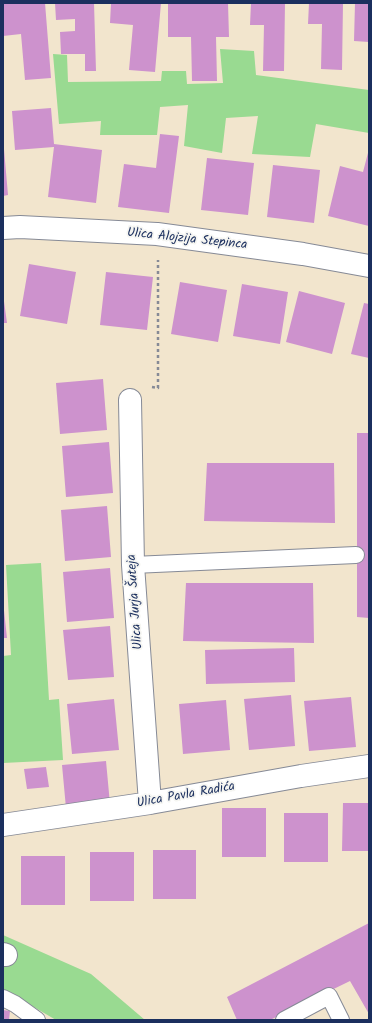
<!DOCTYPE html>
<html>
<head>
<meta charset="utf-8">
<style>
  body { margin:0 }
  #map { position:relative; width:372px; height:1023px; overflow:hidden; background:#f2e5cd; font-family:Kalam,sans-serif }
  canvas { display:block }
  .frame { position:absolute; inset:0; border:4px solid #1b2f5e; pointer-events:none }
</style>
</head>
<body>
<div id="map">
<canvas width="372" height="1023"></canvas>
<div class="frame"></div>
</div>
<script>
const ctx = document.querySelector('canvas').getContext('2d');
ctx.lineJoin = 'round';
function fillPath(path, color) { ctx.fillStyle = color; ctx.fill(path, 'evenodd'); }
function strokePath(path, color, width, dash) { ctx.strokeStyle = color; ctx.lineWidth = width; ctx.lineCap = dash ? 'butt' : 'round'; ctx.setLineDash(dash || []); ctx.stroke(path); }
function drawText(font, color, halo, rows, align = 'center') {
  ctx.font = font + ' Kalam,sans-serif'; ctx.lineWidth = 3.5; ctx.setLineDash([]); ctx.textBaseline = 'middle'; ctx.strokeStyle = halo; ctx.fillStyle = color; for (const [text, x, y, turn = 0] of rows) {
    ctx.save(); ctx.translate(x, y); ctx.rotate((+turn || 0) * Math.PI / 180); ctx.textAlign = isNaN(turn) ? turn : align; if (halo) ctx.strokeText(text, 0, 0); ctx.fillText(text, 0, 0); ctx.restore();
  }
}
fillPath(new Path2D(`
  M220,49L254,51L256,75L369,90V133L316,124L310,157L252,154L258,116L226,118L222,153L184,146L188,105L160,107L157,135H100L101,121L59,124L53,54L67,55L68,82L161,81L162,71H186L187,84L223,83Z
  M41,563L49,700L59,699L63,760L3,763V656L11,655L6,565Z
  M3,935L91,974L145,1020H56L3,989Z`), '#99da91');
fillPath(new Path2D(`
  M3,3H45L51,78L25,80L21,34L3,36Z
  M55,3H94L96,71H85V54H61L60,32L75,31V19L56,20Z
  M111,3H161L155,72L129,70L133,25L110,23Z
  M168,3H228L229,37H216L217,81H192L191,37H168Z
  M251,3H285L284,71H263L264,25H250Z
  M309,3H343L342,70L321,69L322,24H308Z
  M355,3H369V42L354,41Z
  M51,108L54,144L102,150L96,203L48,197L54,147L15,150L12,111Z
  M160,134L179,136L169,213L118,207L124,164L156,168Z
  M3,149H4L8,195L3,196Z
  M369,149V226L328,216L340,166L363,172Z
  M207,158L254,163L248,215L201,210Z
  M273,165L320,170L314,223L267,217Z
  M29,264L76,272L67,324L20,316Z
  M106,272L153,277L147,330L100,325Z
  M180,282L227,290L218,342L171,334Z
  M242,284L288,292L280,344L233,336Z
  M299,291L345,303L332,354L286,342Z
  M3,294L7,323H3Z
  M364,303L369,304V358L351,354Z
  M103,379L107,430L60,434L56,383Z
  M357,433H369V618L357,617Z
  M109,442L113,493L66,497L62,446Z
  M207,463H334L335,523L204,521Z
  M107,506L111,557L65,561L61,510Z
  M110,568L114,618L67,622L63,572Z
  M186,583H313L314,643L183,641Z
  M3,601L7,638H3Z
  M110,626L114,677L68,680L63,630Z
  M294,648L295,682L206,684L205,650Z
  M291,695L295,746L249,750L244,699Z
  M351,697L356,747L309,751L304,701Z
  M114,699L119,750L72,754L67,704Z
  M226,700L230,750L183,754L179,704Z
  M106,761L110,804L66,808L62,765Z
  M46,767L49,787L27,789L24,769Z
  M343,803H369V851H342Z
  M222,808H266V857H222Z
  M284,813H328V862H284Z
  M153,850H196V899H153Z
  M90,852H134V901H90Z
  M21,856H65V905H21Z
  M369,923V1014L350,981L270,1020H237L227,997Z
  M3,1010L10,1011L9,1020H3Z`), '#cd92cd');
const service = new Path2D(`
  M133,565L356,555
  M3,998L15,1004L37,1020
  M284,1020L329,996L341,1020`);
const minor = new Path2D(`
  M3,228L20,227L157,234L303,254L369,266
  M130,400L133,565L150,803
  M3,825L150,803L301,776L369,766
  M3,954L6,955`);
strokePath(service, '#868a96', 18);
strokePath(minor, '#868a96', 24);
strokePath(new Path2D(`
  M152,387L158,388V260`), '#868a96', 2.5, [3, 3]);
strokePath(service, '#fff', 16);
strokePath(minor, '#fff', 22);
drawText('13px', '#1b2f5e', '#f6f6f2', [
  ["Ulica Alojzija Stepinca",187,240,6],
  ["Ulica Jurja Šuteja",136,602,-94],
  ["Ulica Pavla Radića",186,796,-10]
]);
</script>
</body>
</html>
